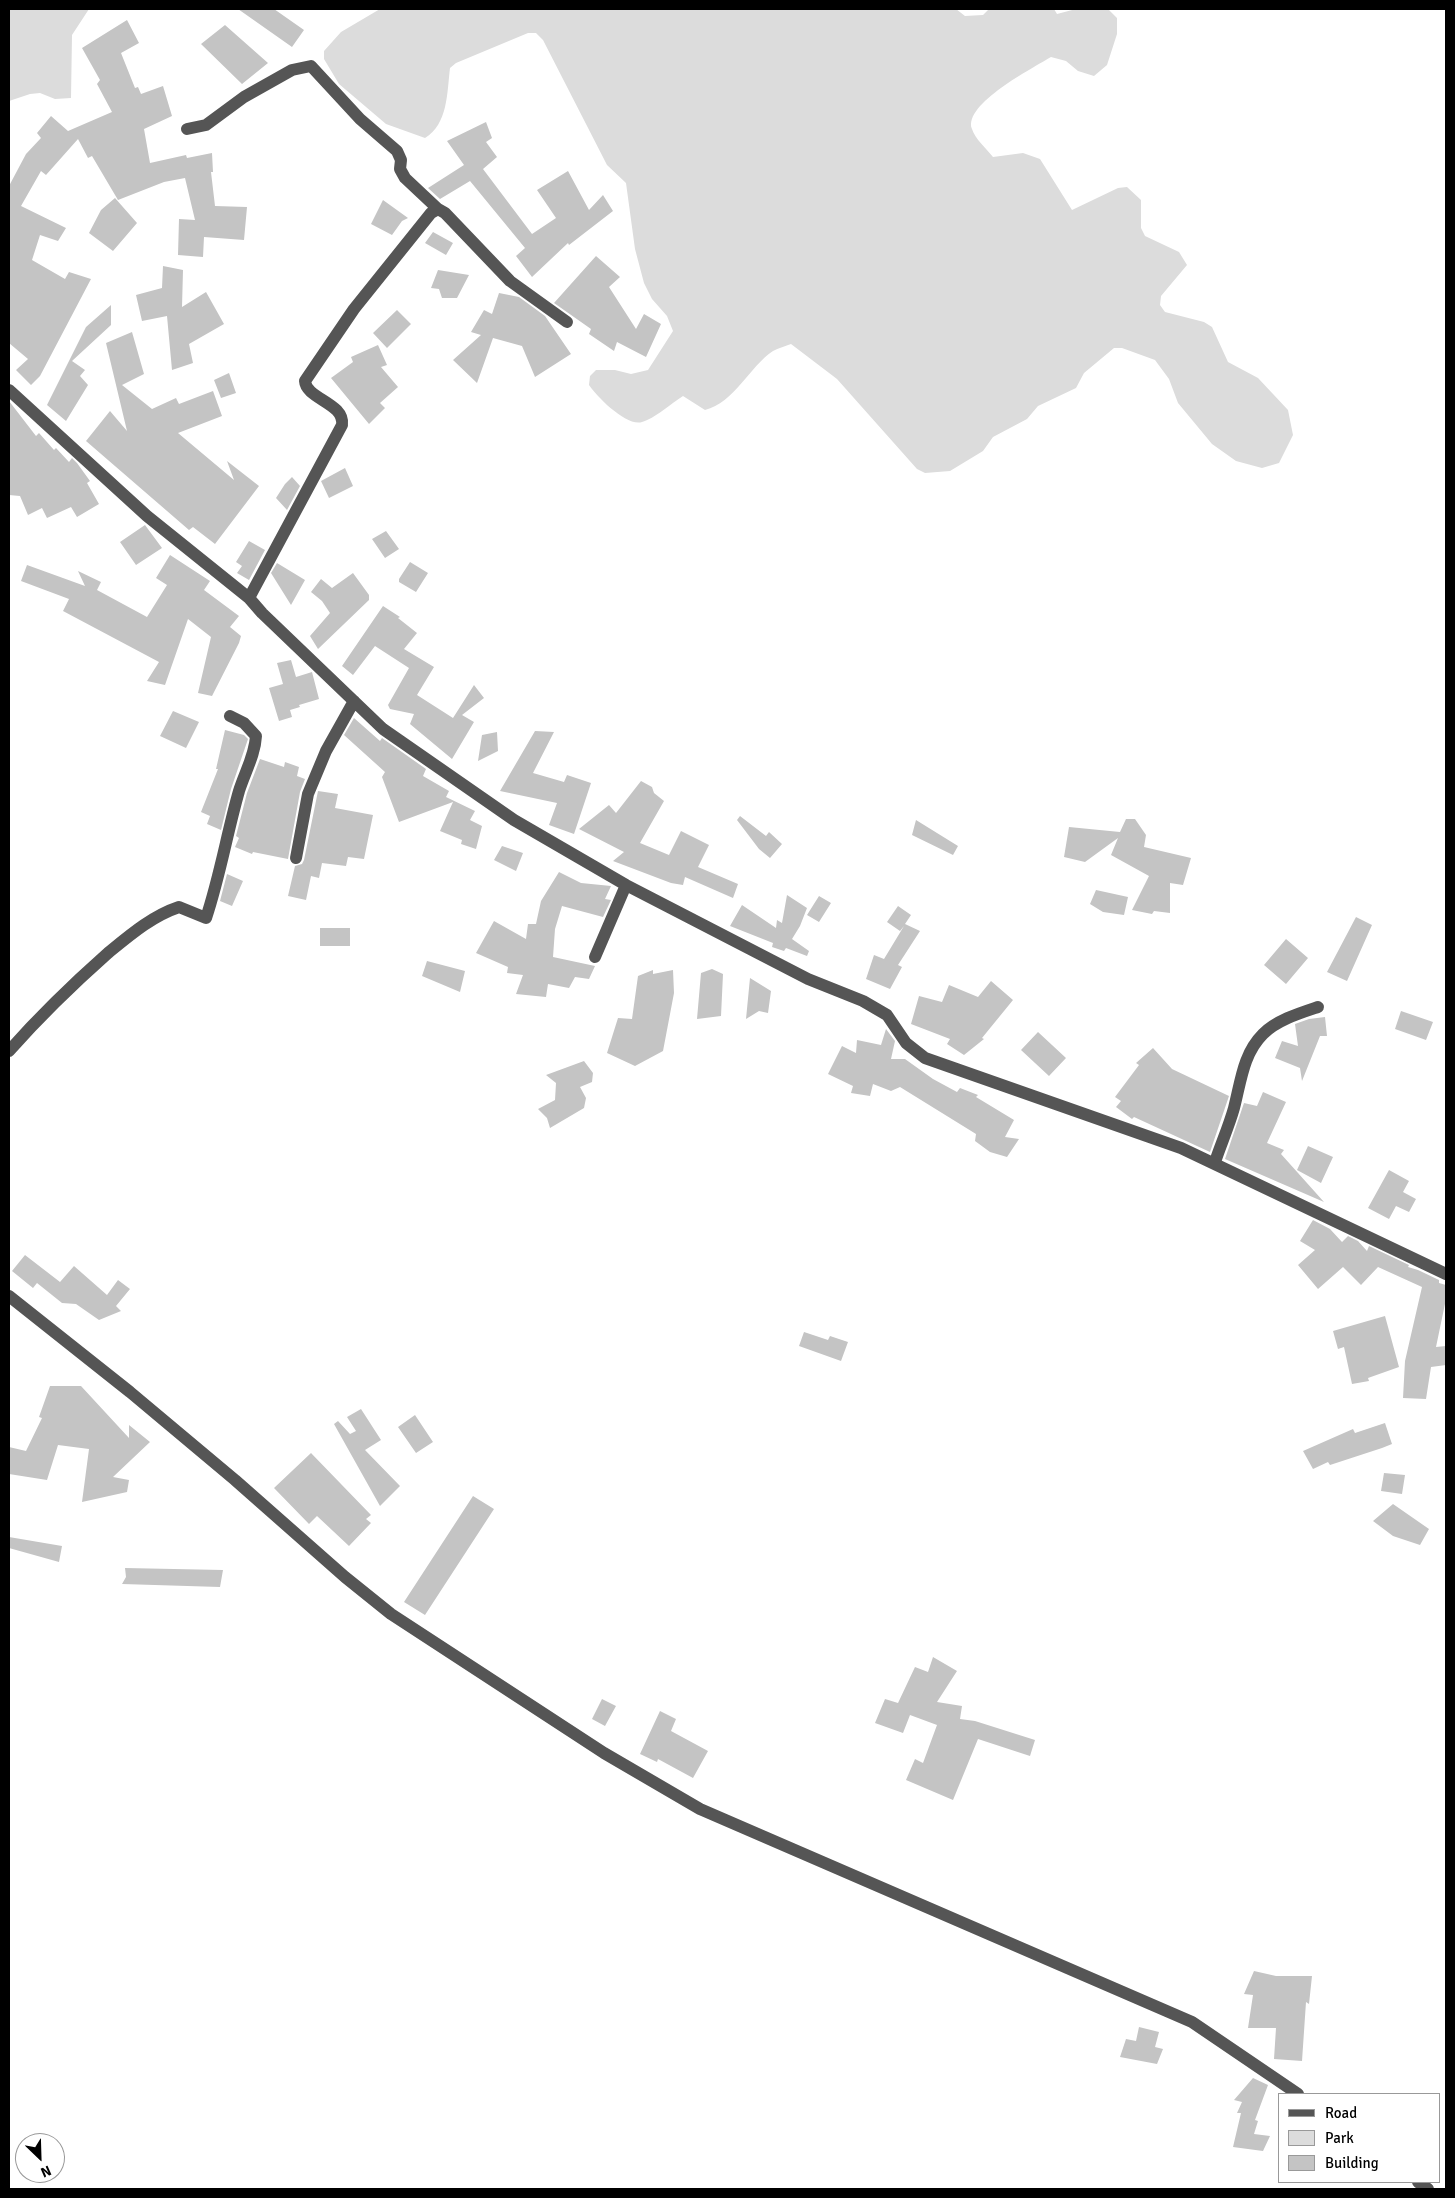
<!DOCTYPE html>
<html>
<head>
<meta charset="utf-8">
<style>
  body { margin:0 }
  #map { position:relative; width:1455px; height:2198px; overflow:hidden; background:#fff; font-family:Signika,sans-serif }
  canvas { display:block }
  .frame { position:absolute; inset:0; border:10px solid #000; pointer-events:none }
  .legend { position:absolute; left:1278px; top:2093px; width:162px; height:90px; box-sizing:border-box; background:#fff; border:1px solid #999; margin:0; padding:6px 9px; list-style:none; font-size:15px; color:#000 }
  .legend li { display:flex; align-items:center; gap:10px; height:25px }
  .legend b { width:25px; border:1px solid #999 }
  .north { position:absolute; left:15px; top:2133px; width:50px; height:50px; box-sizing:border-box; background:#fff; border:1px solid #999; border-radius:50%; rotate:156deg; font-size:14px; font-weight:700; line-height:20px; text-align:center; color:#000 }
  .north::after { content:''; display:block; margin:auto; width:18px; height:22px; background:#000; clip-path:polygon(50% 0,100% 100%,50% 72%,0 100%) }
</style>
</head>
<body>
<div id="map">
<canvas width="1455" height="2198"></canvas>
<div class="frame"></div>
<ul class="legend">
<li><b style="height:6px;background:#555"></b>Road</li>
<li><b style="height:14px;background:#dcdcdc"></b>Park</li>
<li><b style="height:14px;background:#c4c4c4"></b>Building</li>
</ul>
<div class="north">N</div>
</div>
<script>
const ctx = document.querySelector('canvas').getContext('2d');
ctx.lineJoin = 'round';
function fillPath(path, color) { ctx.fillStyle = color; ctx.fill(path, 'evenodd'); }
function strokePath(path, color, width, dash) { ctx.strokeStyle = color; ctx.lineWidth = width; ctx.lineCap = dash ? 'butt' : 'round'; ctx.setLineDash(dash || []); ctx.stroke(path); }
fillPath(new Path2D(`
  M9,9H89L72,35L71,98L55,99L40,93L30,94L9,101Z
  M380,9H956L965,16L983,15L989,9H1054L1057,14L1076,9H1108L1117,18V34L1107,65L1094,76L1078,71L1066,61L1051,57C1033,68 963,104 972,129C975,139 987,149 993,157L1023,153L1040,159L1072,210L1118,188L1127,187L1141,200V228L1145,236L1179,252L1187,265L1161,296L1160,305L1165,312L1204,322L1212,327L1228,362L1258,378L1288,410L1293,435L1279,463L1262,468L1236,461L1212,444L1178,403L1169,379L1155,360L1122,348H1114L1084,373L1076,388L1038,406L1027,419L993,437L983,451L950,471L925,473L917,469L837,379L791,344C786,346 778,348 773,351C750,366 734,403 705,410L683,396C672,403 654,419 642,422C627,427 597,397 589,385L590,376L596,370H615L631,374L648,370L673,331L667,316L652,299L644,283L635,249L626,183L607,165L543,40L536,33H528L456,63L450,68C447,93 448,124 425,138L386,124L339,84L324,59V51L341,32Z`), '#dcdcdc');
fillPath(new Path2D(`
  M238,9H274L304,30L292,47Z
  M127,20L139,43L121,53L135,88L138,87L141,94L163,86L172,116L144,129L150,163L186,155L187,158L212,153L213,172H211L215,206L247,207L244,240L204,237L203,257L178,255L179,219L195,220L185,178L164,182L118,200L92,156L88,158L78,139L46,175L41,171L21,206L66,228L58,241L40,235L32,260L65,279L69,272L91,279L40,376L31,385L16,370L28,359L9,343V186L26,154L41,138L37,133L51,116L68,131L112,112L97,84L100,80L82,48Z
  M225,25L268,63L242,84L201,44Z
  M486,122L492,138L486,142L497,157L483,169L532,234L556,218L537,190L568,171L589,210L603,195L613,211L569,245L568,243L532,277L516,256L525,248L470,181L440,199L428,188L464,165L447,141Z
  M115,198L137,223L113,251L89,233L101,210Z
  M383,200L408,218L402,221L392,235L371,224Z
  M433,232L453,243L446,255L425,243Z
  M596,256L620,277L609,287L636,329L644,314L661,324L646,357L617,342L614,351L589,334L591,329L554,303Z
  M163,266L183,270L182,307L206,292L224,324L189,344L193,363L172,370L167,316L142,321L136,295L162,288Z
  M438,270L469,275L457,298H442L439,289L431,288Z
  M499,293L519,297L545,316L571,354L535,377L522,346L493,338L477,383L453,360L481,335L471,332L484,310L492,314Z
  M111,305V325L72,361L85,370L80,376L88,385L66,421L47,405L86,327Z
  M397,310L411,324L387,348L373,333Z
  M132,332L144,374L122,385L152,409L176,398L179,404L213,391L222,416L178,433L234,480L227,461L259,486L215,544L193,527L189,530L86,441L110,411L127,431L106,343Z
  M378,345L387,365L381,367L398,387L380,403L385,408L369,424L331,378L353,362L351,357Z
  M229,373L236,393L221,398L214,380Z
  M9,401L36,436L39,433L54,450L56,448L69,462L72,458L77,463L90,481L87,483L99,504L77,517L71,507L47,518L42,508L28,515L20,496L9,495Z
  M345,468L353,486L329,498L321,481Z
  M292,477L300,486L287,510L276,498L285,484Z
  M145,525L162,548L136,565L120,542Z
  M386,531L399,549L385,558L372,539Z
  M249,541L265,550L249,580L237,573L242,566L236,562Z
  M170,555L210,581L204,590L239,616L230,627L241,636L239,643L212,696L198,693L211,637L188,619L165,685L147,681L159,662L63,611L69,599L21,581L27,565L85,586L78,571L101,582L97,590L147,617L167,585L156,578Z
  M410,562L428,573L416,592L399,582V579Z
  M277,563L305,580L291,605L271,573Z
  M353,573L369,595V600L318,649L310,636L330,613L322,601L311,592L321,579L332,588Z
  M383,606L400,617L398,618L417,633L404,649L434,667L417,695L453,718L474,685L484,698L462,715L474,722L452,759L410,724L414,714L390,709L388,705L409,668L375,646L353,675L342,666Z
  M291,660L296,677L312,672L319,699L299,705L300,707L290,710L292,717L279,721L269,688L283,684L277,663Z
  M173,711L199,722L186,748L160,736Z
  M354,718L380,741L382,738L426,769L423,776L449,791L446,797L475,811L470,820L482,826L476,849L461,844L462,840L440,831L453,802L399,822L382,777L385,772L344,735Z
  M225,730L244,735L248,739L231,789L221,830L207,824L210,816L201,812L218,769H216Z
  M535,731L554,732L533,773L564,782L567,775L591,783L574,834L549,825L557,803L500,791Z
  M497,732L498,751L478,761L482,735Z
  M260,759L284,767L285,762L299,767L297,776L305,779L300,792L288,859L253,852L252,854L235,847L239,838L236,836L247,793Z
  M641,781L652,787L654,793L664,801L640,843L669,855L681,831L709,845L698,867L738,884L733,898L685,877L683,885L671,883L613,861L624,852L579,829L609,805L616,813Z
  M318,791L338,794L335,808L373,815L364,859L348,857L346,866L322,863L319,878L311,876L306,900L288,896L295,866L302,864L304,860Z
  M740,816L766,836L769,832L782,844L770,858L759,849L737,820Z
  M1126,819H1135L1146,835L1144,847L1191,858L1183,885L1170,883V913L1154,911L1152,914L1132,910L1149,876L1111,855L1118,838L1085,862L1064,857L1069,827L1120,832Z
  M916,820L958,846L953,855L912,835Z
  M502,846L523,853L516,871L494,860Z
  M559,872L581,883L611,886L605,899L611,900L603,917L562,906L555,929L553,957L595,966L589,979L575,977L569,988L548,984L546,997L516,994L523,975L507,973L508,967L476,953L494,921L526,939L528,924H536L541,901Z
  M227,874L243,881L232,906L220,901Z
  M1096,890L1128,897L1124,915L1103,912L1090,904Z
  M787,895L807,908L800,926L792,939L809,951L807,956L786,948L784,951L772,947L773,943L730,926L742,905L776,928L777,920L782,923Z
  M819,896L831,903L819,922L807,915Z
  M898,906L911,915L905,924L920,931L898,965L902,967L890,989L866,979L874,955L884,959L904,926L900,931L887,922Z
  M1356,917L1372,925L1347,981L1327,972Z
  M320,928H350V946H320Z
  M1286,939L1308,958L1286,984L1264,965Z
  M427,961L465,971L460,992L422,976Z
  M712,969L723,974L721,1016L697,1019L701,973Z
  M653,970V974L673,970L674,993L663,1051L635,1066L607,1053L618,1018L632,1019L638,976Z
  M750,978L771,991L768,1013L759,1011L746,1019Z
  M991,981L1013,1000L982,1038L984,1039L964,1055L947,1044L950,1039L911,1024L919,996L942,1002L949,985L978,997Z
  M1401,1011L1433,1022L1426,1040L1395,1029Z
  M1325,1017L1327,1036H1320L1302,1081L1300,1068L1275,1058L1282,1041L1298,1046L1295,1024L1309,1019Z
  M886,1029L895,1041L891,1059H905L933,1079L957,1092L960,1088L978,1095L976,1097L1014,1120L1005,1137L1019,1139L1007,1157L990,1152L975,1141L976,1134L900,1087L891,1091L873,1084L870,1096L851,1093L853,1086L828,1074L842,1046L856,1053L857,1040L881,1045Z
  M1038,1032L1066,1058L1049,1076L1021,1050Z
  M1153,1048L1172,1069L1229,1096L1210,1152L1134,1117L1132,1119L1116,1107L1121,1101L1115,1097L1139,1065L1136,1063Z
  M584,1061L593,1073L592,1082L580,1087L586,1098L584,1108L550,1128L547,1118L538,1109L555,1100L556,1083L546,1075Z
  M1263,1092L1286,1102L1267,1143L1284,1150L1281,1154L1324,1202L1225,1159L1244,1103L1257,1106Z
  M1308,1146L1333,1157L1321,1183L1297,1170Z
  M1389,1170L1409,1181L1403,1192L1416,1199L1409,1212L1396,1206L1389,1219L1368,1208Z
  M1313,1220L1330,1229L1342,1242L1348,1236L1358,1241L1367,1251L1369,1246L1409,1265L1408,1267L1418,1270L1439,1280V1283L1446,1285V1299L1436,1347L1446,1346V1365L1431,1367L1426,1399L1403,1398L1405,1361L1422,1287L1378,1267L1361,1285L1343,1267L1318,1289L1298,1265L1315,1250L1300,1241Z
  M25,1255L60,1282L74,1266L107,1295L118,1280L130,1289L116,1306L121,1311L99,1320L76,1304L62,1303L37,1283L33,1288L12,1271Z
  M1385,1316L1399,1367L1368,1378L1369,1381L1352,1384L1344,1347L1338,1349L1333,1331Z
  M804,1332L828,1340L830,1336L848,1342L841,1361L799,1346Z
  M50,1386H81L129,1438V1425L150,1442L113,1477L129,1480L127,1492L82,1502L89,1449L58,1445L47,1480L9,1474V1447L26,1451L42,1418L39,1417Z
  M361,1409L381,1440L365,1450L400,1486L380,1506L334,1424L338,1421L350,1434L356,1431L347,1417Z
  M415,1415L433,1442L416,1453L398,1427Z
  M1385,1423L1392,1444L1382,1448L1330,1465L1328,1462L1313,1469L1303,1451L1353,1429L1355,1433Z
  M311,1453L371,1515L366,1519L371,1523L349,1546L317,1516L309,1524L274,1488Z
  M1384,1473L1405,1475L1402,1494L1381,1491Z
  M473,1496L494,1509L425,1615L404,1602Z
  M1393,1504L1429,1529L1420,1545L1393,1536L1373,1521Z
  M9,1537L62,1546L59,1562L9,1548Z
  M125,1568L223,1570L220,1587L122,1584L126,1577Z
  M933,1657L957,1671L937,1702L962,1706L960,1719L975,1721L1035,1740L1030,1756L978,1739L953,1800L906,1780L915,1759L923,1763L937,1725L910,1715L903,1733L875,1723L885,1699L898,1703L915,1667L928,1672Z
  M602,1699L616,1706L605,1726L592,1719Z
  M660,1711L676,1719L671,1731L708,1751L693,1778L658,1759L657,1762L640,1754Z
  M1254,1971L1276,1976H1312L1309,2004L1306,2002L1302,2061L1274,2059L1276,2028H1248L1253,1995L1244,1994Z
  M1139,2027L1159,2032L1155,2047L1163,2049L1157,2064L1120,2057L1126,2039L1136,2041Z
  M1253,2078L1268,2085L1255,2120L1258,2121L1254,2134L1270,2136L1263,2151L1233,2147L1241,2113H1237L1242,2102L1234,2100Z`), '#c4c4c4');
strokePath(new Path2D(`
  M187,129L206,125L244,97L292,70L311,66L360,119L397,151L401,160L400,169L405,178L438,209
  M9,390L147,516L249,598L262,613L383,729L514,820L626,885L808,979L863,1001L887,1015L906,1043L925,1058L1181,1148L1446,1274
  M249,598L342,425C345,403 306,399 305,381L354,309L431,213L438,209L445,213L510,281L567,322
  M296,858L308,794L326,751L354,701
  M595,957L626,885
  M9,1051C40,1016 73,984 108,953C130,935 152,916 179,907L206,918C220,876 227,833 239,791C245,772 255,755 256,736L244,723L230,716
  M1215,1162C1221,1144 1229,1126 1234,1108C1241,1081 1243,1054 1263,1034C1277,1020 1300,1013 1318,1007
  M9,1296L130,1392L235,1480L345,1577L391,1614L604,1753L700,1809L1192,2022L1298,2094
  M1418,2182L1428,2189`), '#555', 12);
</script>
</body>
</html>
